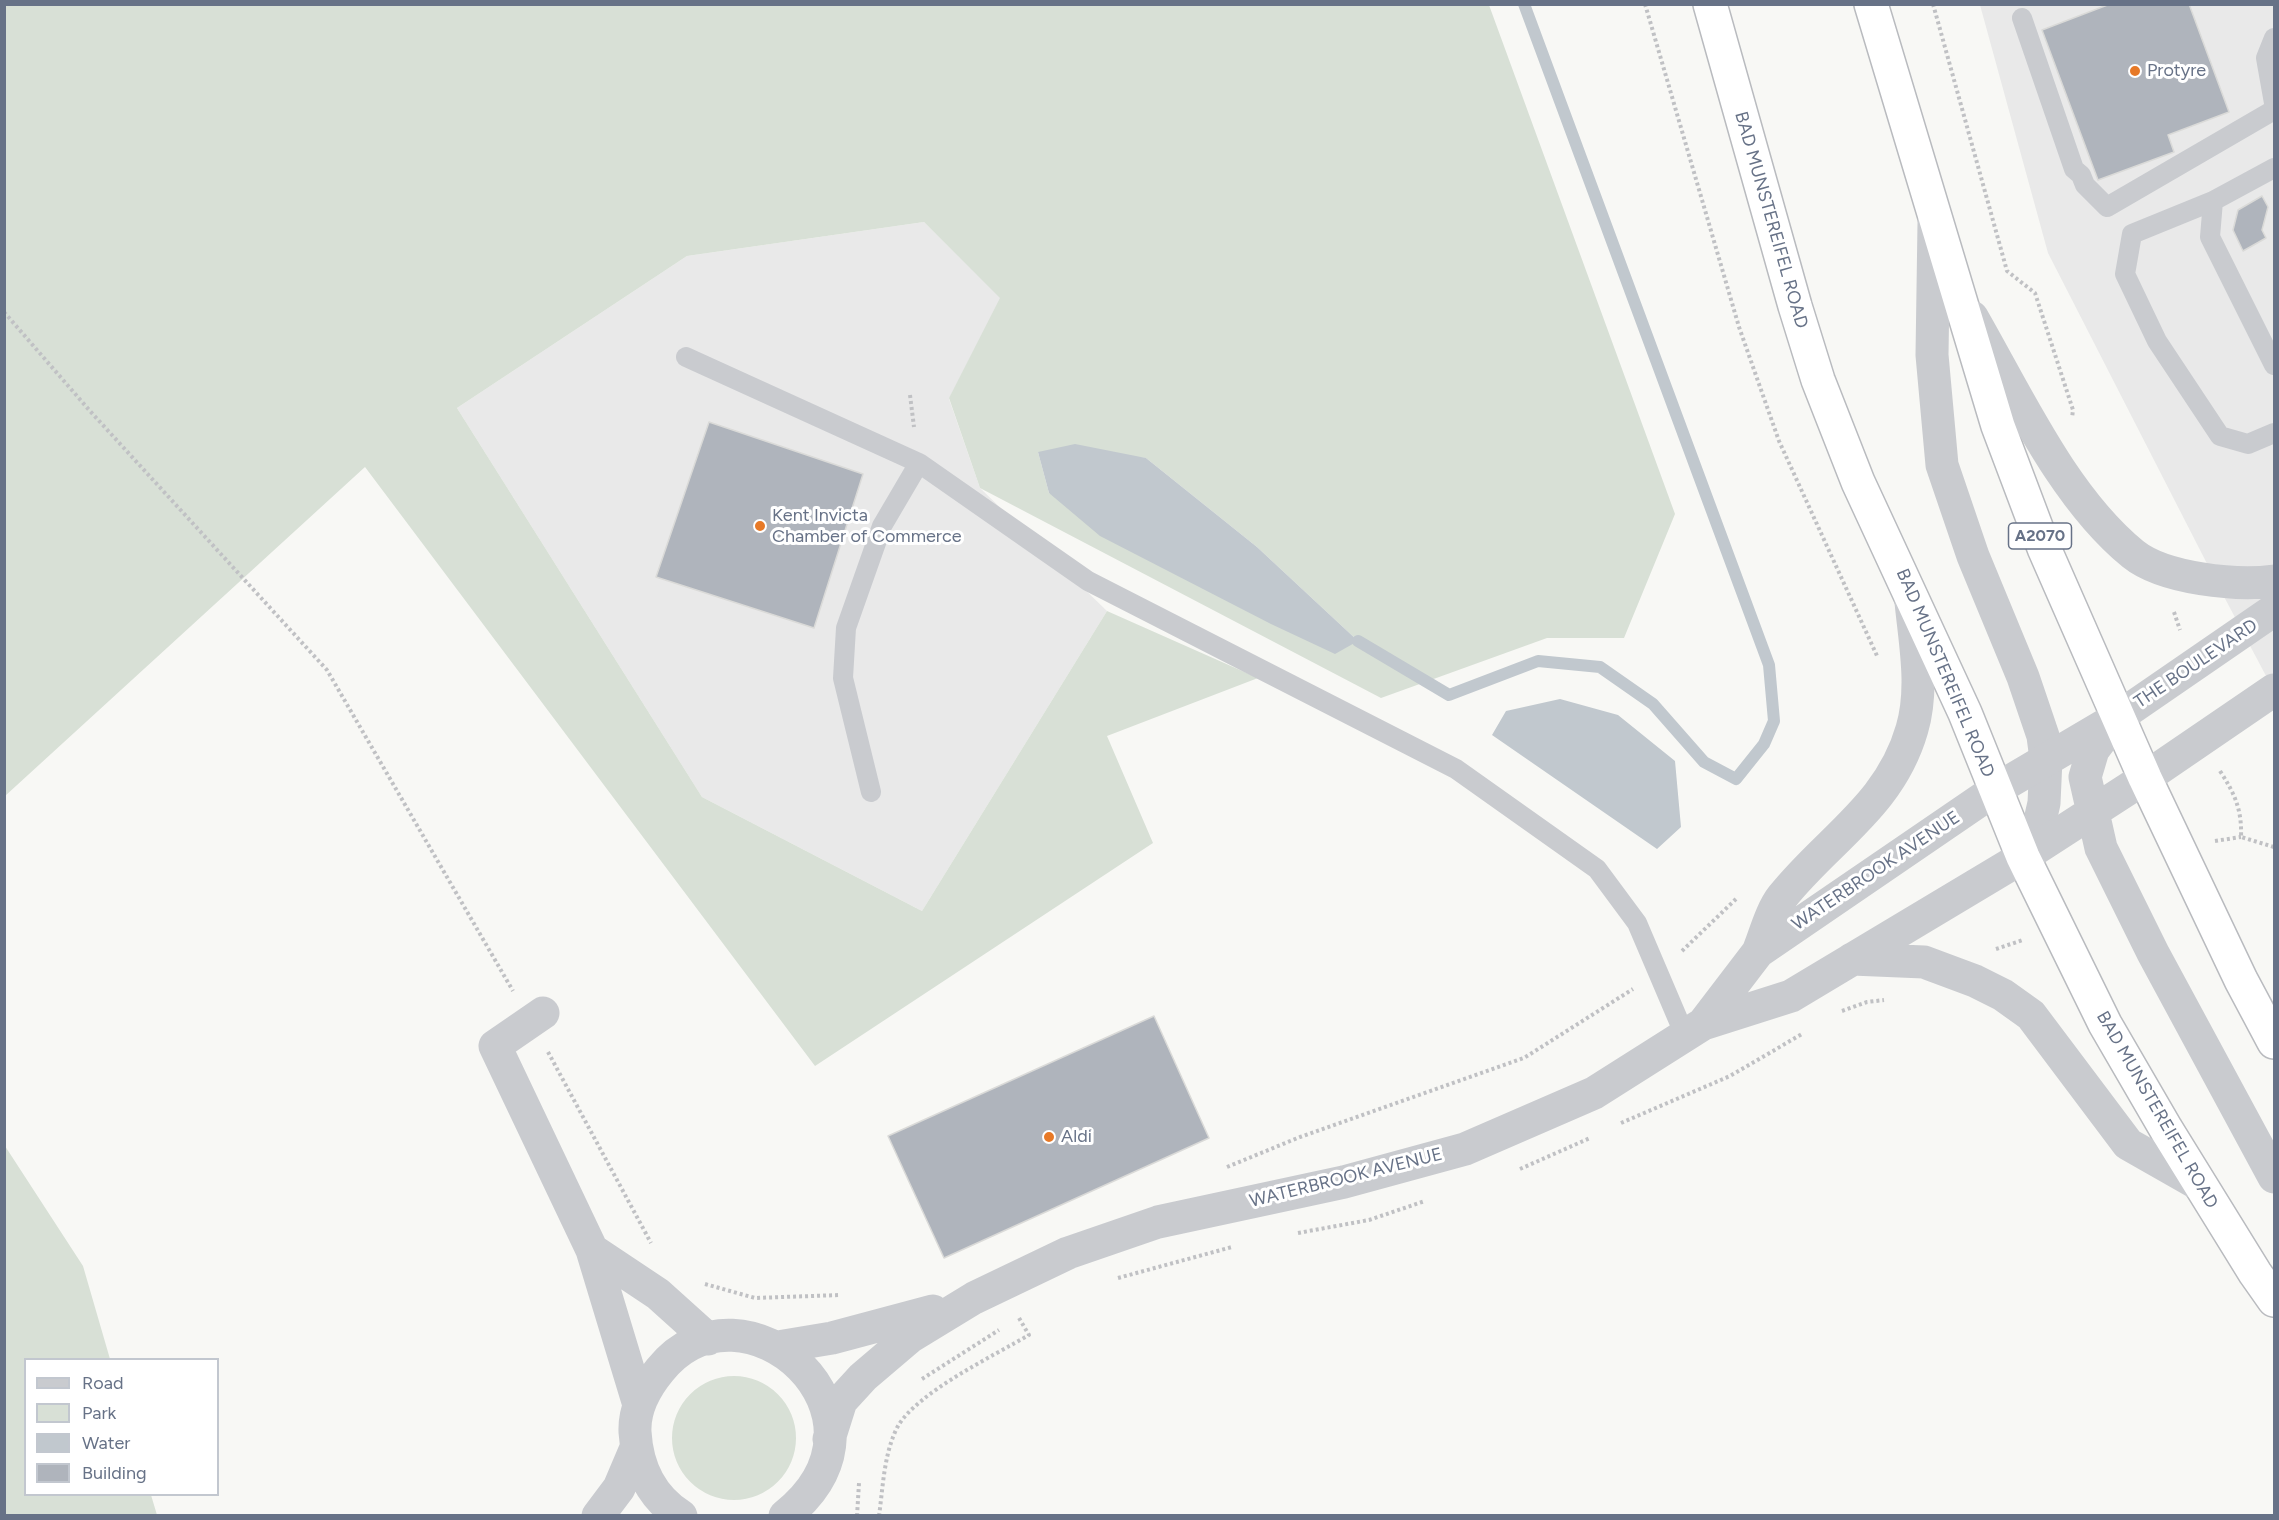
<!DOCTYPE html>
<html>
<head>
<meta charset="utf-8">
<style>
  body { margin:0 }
  #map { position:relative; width:2279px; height:1520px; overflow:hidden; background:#f8f8f5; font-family:Figtree,sans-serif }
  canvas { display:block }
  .frame { position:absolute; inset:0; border:6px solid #677287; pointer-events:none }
  .legend { position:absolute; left:24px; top:1358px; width:195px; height:138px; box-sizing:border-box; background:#fff; border:2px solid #c2c7cf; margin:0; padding:8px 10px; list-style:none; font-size:18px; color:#677287 }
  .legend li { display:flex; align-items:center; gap:12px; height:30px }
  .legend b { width:30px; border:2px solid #c2c7cf }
</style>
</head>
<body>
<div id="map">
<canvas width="2279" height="1520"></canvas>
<div class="frame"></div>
<ul class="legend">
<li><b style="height:8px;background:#c9cbcf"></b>Road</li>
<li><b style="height:16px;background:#d8e0d6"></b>Park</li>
<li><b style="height:16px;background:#c1c8ce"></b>Water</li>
<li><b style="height:16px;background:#afb4bc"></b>Building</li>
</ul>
</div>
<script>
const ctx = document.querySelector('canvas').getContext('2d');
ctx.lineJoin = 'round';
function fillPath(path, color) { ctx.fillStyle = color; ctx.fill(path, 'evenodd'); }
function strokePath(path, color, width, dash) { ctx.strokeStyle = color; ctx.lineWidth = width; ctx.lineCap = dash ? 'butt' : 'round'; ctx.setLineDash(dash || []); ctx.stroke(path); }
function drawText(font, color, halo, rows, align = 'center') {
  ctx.font = font + ' Figtree,sans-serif'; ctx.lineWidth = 6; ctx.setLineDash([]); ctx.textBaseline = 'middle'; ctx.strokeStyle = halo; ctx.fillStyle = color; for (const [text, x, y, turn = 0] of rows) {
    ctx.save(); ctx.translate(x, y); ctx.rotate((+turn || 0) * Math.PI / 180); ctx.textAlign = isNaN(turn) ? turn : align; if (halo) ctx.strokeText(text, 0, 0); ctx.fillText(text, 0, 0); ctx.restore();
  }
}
fillPath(new Path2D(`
  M1980,5H2274V691L2221,591L2048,253Z
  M924,222L1001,298L949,399L980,488L1107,611L922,911L702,797L457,408L687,256Z`), '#e9e9e9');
fillPath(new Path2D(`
  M5,5H1489L1675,514L1624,638H1547L1381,698L980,488L949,398L1000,298L924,222L687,256L457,408L702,797L922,911L1107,611L1258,678L1107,736L1153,843L815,1066L365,467L5,796ZM1038,452L1146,458L1257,547L1358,641L1049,493Z
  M5,1146L83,1266L110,1359L26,1360V1494L151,1495L157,1515H5Z
  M672 1438a62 62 0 1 1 124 0a62 62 0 1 1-124 0Z`), '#d8e0d6');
fillPath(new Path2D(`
  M1075,444L1146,458L1257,547L1358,641L1335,654L1271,624L1100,536L1049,493L1038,452Z
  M1560,699L1618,715L1675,761L1681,827L1657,849L1492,735L1506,711Z`), '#c1c8ce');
strokePath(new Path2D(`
  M1358,641L1449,695L1538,661L1600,667L1653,704L1704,762L1736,779L1764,744L1774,721L1769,665L1524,4`), '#c1c8ce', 12);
const building = new Path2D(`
  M2110,4H2189L2229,112L2168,135L2174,152L2098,180L2042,30Z
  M2262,196L2268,207L2262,230L2266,238L2243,251L2233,230L2238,210Z
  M709,422L863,474L814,628L656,577Z
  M1154,1016L1209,1138L944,1258L888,1136Z`);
fillPath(building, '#afb4bc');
strokePath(building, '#dadad8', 1.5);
const trunk = new Path2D(`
  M1710,4L1795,306L1818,380L1858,482L1965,713L2023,857L2105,1024L2166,1129L2255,1273L2274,1300
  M1871,4L1998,426L2044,548L2145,778L2241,980L2274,1042`);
strokePath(trunk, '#b9bbbf', 36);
strokePath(new Path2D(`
  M1645,4L1739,327L1779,441L1878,658
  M1933,4L2007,271L2035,293L2073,410L2072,418
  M4,312L90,411L327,670L513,991
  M910,395L914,427
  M2174,612L2180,630
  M2220,771C2235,794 2242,810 2241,837L2274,847
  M2215,841L2241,837
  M1996,949L2023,940
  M1682,951L1737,898
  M1842,1011L1867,1002L1884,1000
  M548,1052L651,1243
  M1621,1123L1730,1076L1802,1034
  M1227,1167L1300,1137L1524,1058L1633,989
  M1520,1169L1590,1138
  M1298,1233L1369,1220L1425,1201
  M1118,1278L1232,1247
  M705,1284L755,1298L840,1295
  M922,1379L999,1330
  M857,1516L859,1483
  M879,1516C883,1487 884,1452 898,1426C918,1392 993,1356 1029,1335L1019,1318`), '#c0c1c4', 4, [3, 3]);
strokePath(new Path2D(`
  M2022,18L2074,169L2081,175L2085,185L2107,207L2274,110
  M2274,38L2266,58L2274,103
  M2274,168L2213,201L2132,234L2125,274L2157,341L2220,436L2248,444L2274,433
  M2213,201L2210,237L2274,365
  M686,357L919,463L1088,581L1456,769L1597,869L1637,923L1686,1038
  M871,792L843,678L846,628L882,526L919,463`), '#c9cbcf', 20);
strokePath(new Path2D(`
  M1758,952C1765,935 1771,911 1782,897C1828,839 1890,806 1912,729C1924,688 1915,643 1911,602
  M1852,959L1924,962L1975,981L2003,995L2031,1015L2128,1144L2200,1185
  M543,1013L495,1046L592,1250L639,1405
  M1703,1024L1791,996L2023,857L2037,834L2044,803L2046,759L2043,736L2023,677L1973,556L1942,465L1932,355L1934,223
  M592,1250L658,1294L708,1339
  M778,1347L832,1338L933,1311
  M829,1439L841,1401L863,1377L910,1337L974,1298L1068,1253L1158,1222L1344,1182L1465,1149L1594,1093L1703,1024L1758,952L1995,790
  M598,1516L619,1488L636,1448
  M681,1516C651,1497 637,1466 635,1432C634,1409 646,1387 660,1370C743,1267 911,1416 785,1516`), '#c9cbcf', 33);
strokePath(new Path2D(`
  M1972,317C2017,395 2063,497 2133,554C2164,579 2237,586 2274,581
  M2117,718L2093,750L2085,777L2101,848L2153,953L2274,1177
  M1995,790L2117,718L2274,610
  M2023,857L2145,778L2274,690`), '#c9cbcf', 33);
strokePath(trunk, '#fff', 33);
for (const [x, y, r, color] of [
  [2135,71,6,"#e77927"],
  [760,526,6,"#e77927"],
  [1049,1137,6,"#e77927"]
]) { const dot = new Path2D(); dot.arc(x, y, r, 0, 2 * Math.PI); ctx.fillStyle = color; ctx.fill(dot); strokePath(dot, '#fff', 2); }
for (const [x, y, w] of [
  [2040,536,63]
]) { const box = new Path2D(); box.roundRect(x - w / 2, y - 13, w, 26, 4.5); ctx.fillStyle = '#fff'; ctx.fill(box); strokePath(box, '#677287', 1.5); }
drawText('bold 16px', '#677287', null, [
  ["A2070",2040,536]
]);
drawText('18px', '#677287', '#fff', [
  ["Protyre",2147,71],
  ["Kent Invicta",772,516],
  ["Chamber of Commerce",772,537],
  ["Aldi",1061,1137]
], 'left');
drawText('18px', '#677287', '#fff', [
  ["BAD MUNSTEREIFEL ROAD",1771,220,74],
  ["THE BOULEVARD",2196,664,-34],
  ["BAD MUNSTEREIFEL ROAD",1945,673,67],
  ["WATERBROOK AVENUE",1876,871,-34],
  ["BAD MUNSTEREIFEL ROAD",2157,1110,60],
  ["WATERBROOK AVENUE",1346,1178,-14]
]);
</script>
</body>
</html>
